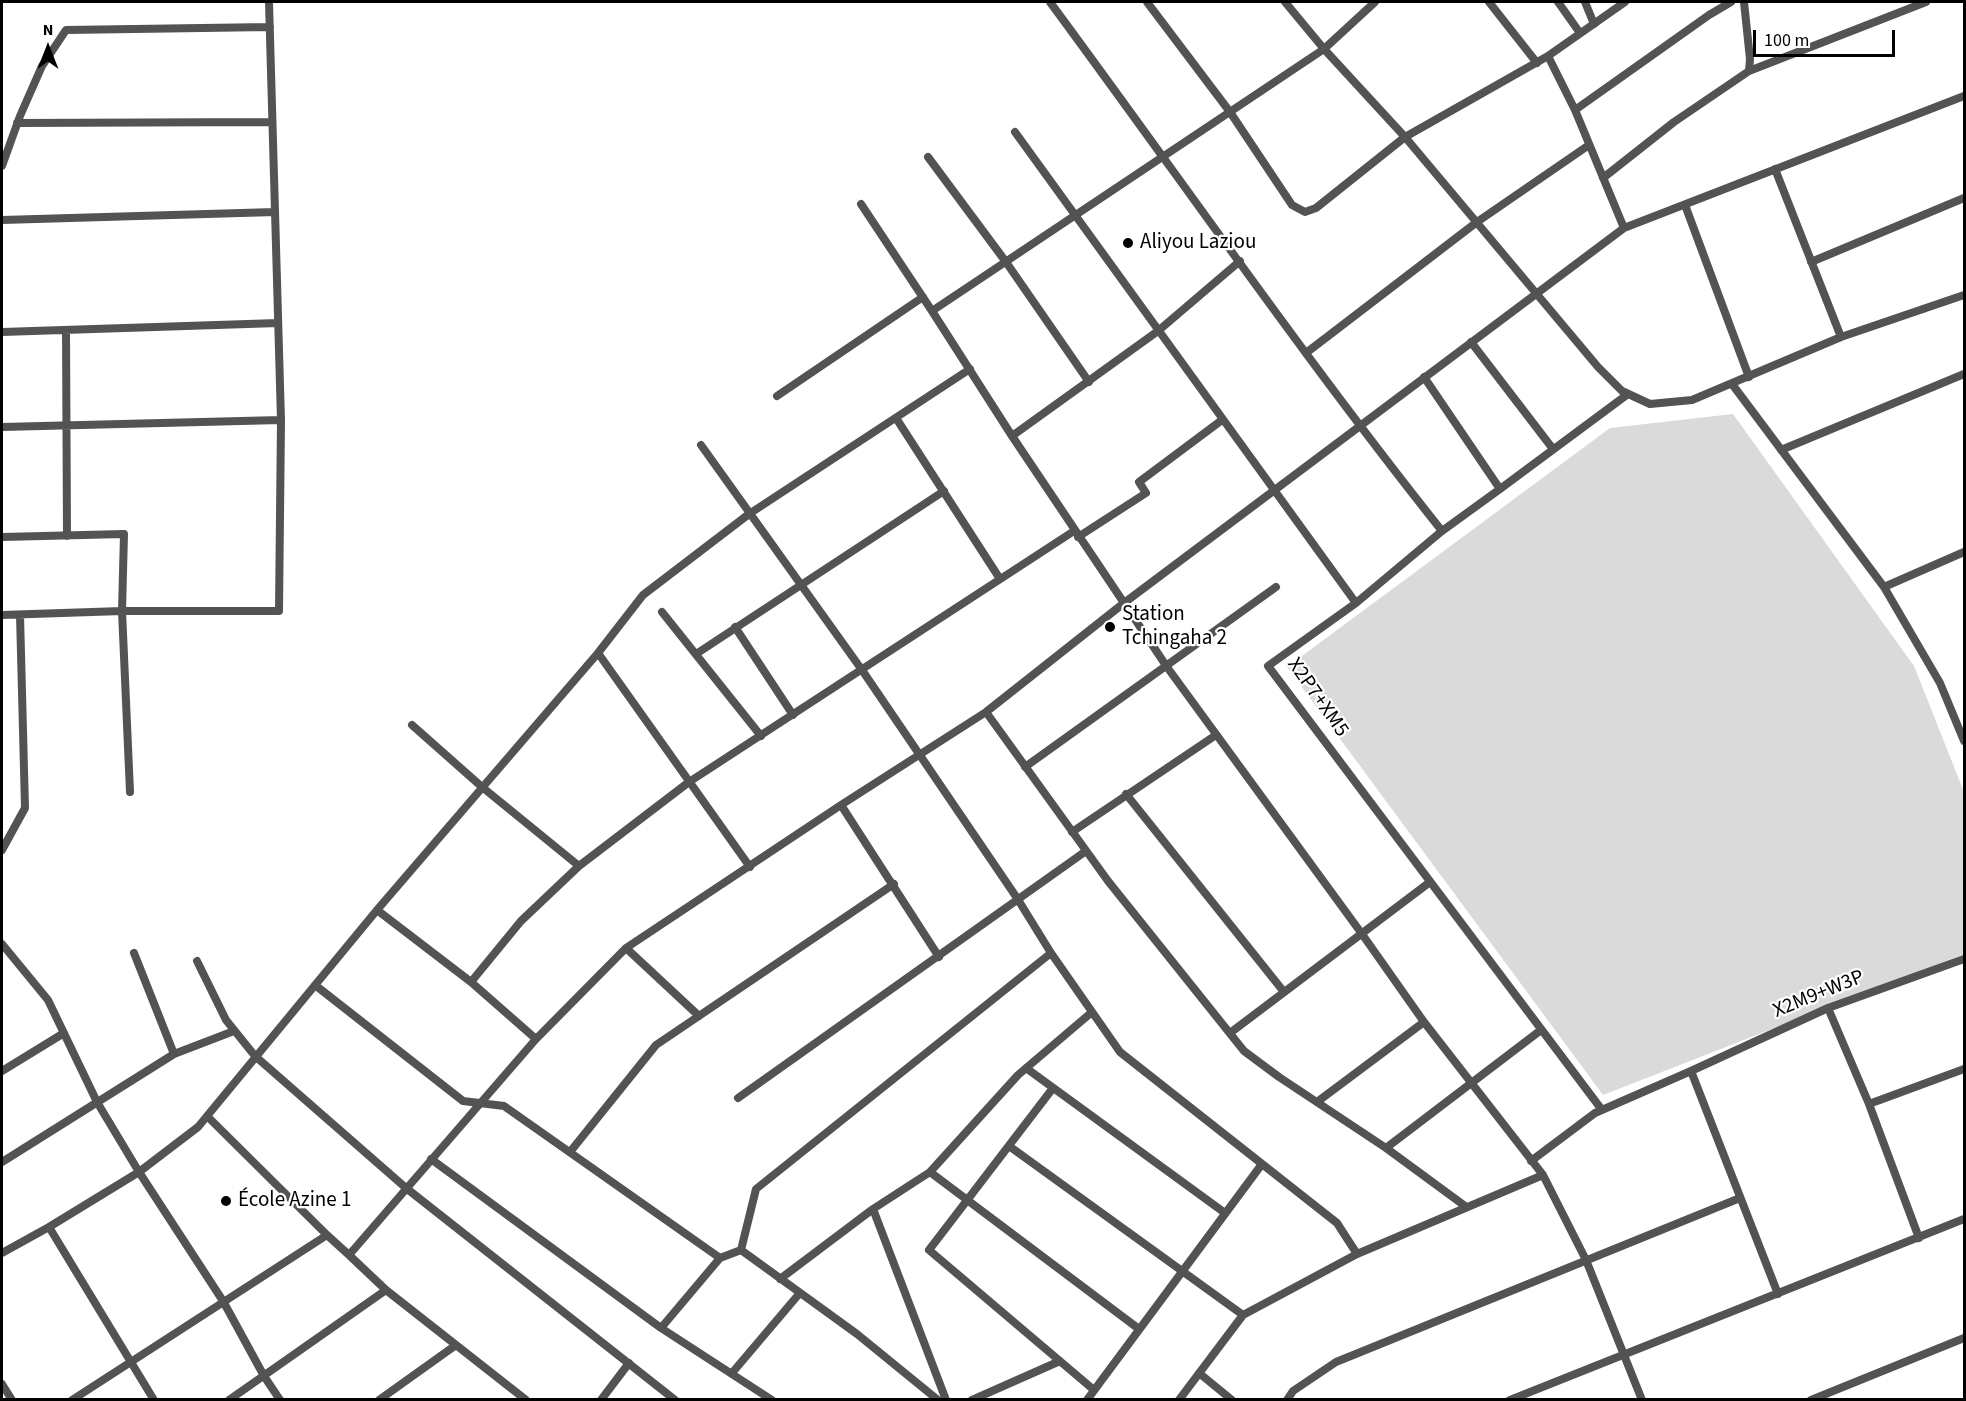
<!DOCTYPE html>
<html>
<head>
<meta charset="utf-8">
<style>
  body { margin:0 }
  #map { position:relative; width:1966px; height:1401px; overflow:hidden; background:#fff; font-family:"Source Sans 3",sans-serif }
  canvas { display:block }
  .frame { position:absolute; inset:0; border:3px solid #000; pointer-events:none }
  .north { position:absolute; left:18px; top:18px; width:60px; height:60px; -webkit-text-stroke:4px #fff; paint-order:stroke; rotate:0deg; font-size:16px; font-weight:700; line-height:24px; text-align:center; color:#000 }
  .north::after { content:''; display:block; margin:auto; width:21px; height:27px; background:#000; clip-path:polygon(50% 0,100% 100%,50% 72%,0 100%) }
  .scale { position:absolute; left:1753px; top:30px; width:142px; height:27px; box-sizing:border-box; border:3px solid #000; border-top:0; padding-left:8px; font-size:18px; line-height:21px; white-space:nowrap; color:#000; -webkit-text-stroke:4px #fff; paint-order:stroke }
</style>
</head>
<body>
<div id="map">
<canvas width="1966" height="1401"></canvas>
<div class="frame"></div>
<div class="north">N</div>
<div class="scale">100 m</div>
</div>
<script>
const ctx = document.querySelector('canvas').getContext('2d');
ctx.lineJoin = 'round';
function fillPath(path, color) { ctx.fillStyle = color; ctx.fill(path, 'evenodd'); }
function strokePath(path, color, width, dash) { ctx.strokeStyle = color; ctx.lineWidth = width; ctx.lineCap = dash ? 'butt' : 'round'; ctx.setLineDash(dash || []); ctx.stroke(path); }
function drawText(font, color, halo, rows, align = 'center') {
  ctx.font = font + ' "Source Sans 3",sans-serif'; ctx.lineWidth = 4.5; ctx.setLineDash([]); ctx.textBaseline = 'middle'; ctx.strokeStyle = halo; ctx.fillStyle = color; for (const [text, x, y, turn = 0] of rows) {
    ctx.save(); ctx.translate(x, y); ctx.rotate((+turn || 0) * Math.PI / 180); ctx.textAlign = isNaN(turn) ? turn : align; if (halo) ctx.strokeText(text, 0, 0); ctx.fillText(text, 0, 0); ctx.restore();
  }
}
fillPath(new Path2D(`
  M1733,414L1914,666L1964,792V954L1603,1095L1287,667L1610,428Z`), '#dadada');
strokePath(new Path2D(`
  M1050,2C1180,178 1305,359 1442,531
  M1147,2L1230,112L1292,205L1305,212L1316,208L1405,137L1548,56L1625,2
  M1285,2L1324,49L1405,137L1598,367L1622,391L1650,404L1692,400L1841,337L1964,295
  M1375,2L1324,49L932,311L1012,436L1167,667L1362,934L1424,1022L1543,1175L1586,1260L1642,1400
  M1489,2L1537,63
  M1558,2L1580,33
  M1585,2L1594,24
  M1548,56L1575,110L1624,228
  M1749,71L1926,2
  M1575,110L1709,15L1731,2
  M17,123L272,122
  M1015,132L1356,603
  M928,157L1006,262L1089,382
  M2,166L20,116L42,66L66,30L270,27
  M1775,169L1841,337
  M1603,178L1674,122L1749,71L1750,59L1744,2
  M861,204L932,311
  M1685,205L1749,377
  M2,220L275,212
  M1811,262L1964,198
  M66,330L67,536
  M2,332L278,323
  M1471,342L1553,449
  M1306,353L1477,222L1589,145
  M1424,377L1500,489
  M1732,384L1884,587L1964,552
  M777,396L923,297
  M896,418L1000,579
  M2,427L281,420
  M1012,436L1158,331L1240,261
  M701,445L862,670L1017,898L1051,953L1120,1052L1337,1223L1357,1254
  M1781,450L1964,374
  M2,537L124,534L122,611L130,792
  M1078,537L1146,493L1139,482L1222,420
  M1884,587L1940,683L1964,741
  M662,612L761,736
  M2,615L122,611H279L281,420L269,2
  M735,627L793,715
  M598,653L750,867
  M696,654L944,491
  M986,712L1108,881L1244,1051L1279,1077L1386,1148L1465,1206
  M412,725L482,787L579,866
  M1025,767L1276,587
  M1126,794L1284,992
  M841,805L939,957
  M1072,832L1216,735
  M2,850L25,808L20,615
  M377,910L471,982L536,1039
  M2,944L48,1000L97,1102L139,1172L223,1301L264,1376L280,1400
  M626,948L699,1016
  M134,953L174,1054
  M197,961L226,1020L255,1056L406,1188L675,1400
  M471,982L521,921L579,866L689,782L1074,531
  M315,985L463,1101L504,1106L720,1258L741,1250L857,1334L938,1400
  M1828,1008L1869,1104L1919,1238
  M1230,1033L1430,882
  M1026,1068L1225,1213
  M2,1071L64,1033
  M1691,1071L1828,1008L1964,959
  M1053,1088L929,1250L1094,1390
  M738,1098L1086,851
  M1317,1102L1424,1022
  M1869,1104L1964,1069
  M1602,1110L1268,666L1356,603L1442,531L1500,489L1628,394
  M208,1117L327,1235
  M1009,1146L1243,1315
  M1386,1148L1541,1030
  M570,1152L656,1045L894,884
  M431,1159L661,1328L772,1400
  M1531,1161L1595,1113L1691,1071L1778,1294
  M2,1162L174,1054L234,1031
  M930,1172L1139,1329
  M873,1209L946,1400
  M49,1227L154,1400
  M741,1250L756,1189L1051,953
  M2,1253L49,1227L139,1172L198,1127L377,910L598,653L643,595L749,514L970,369
  M780,1279L873,1209L930,1172L1018,1075L1092,1012
  M661,1328L720,1258
  M732,1373L799,1294
  M1199,1373L1232,1400
  M2,1384L12,1400
  M72,1400L327,1235L349,1255
  M229,1400L386,1290
  M379,1400L456,1345
  M526,1400L386,1290L349,1255L536,1039L626,948L841,805L986,712L1124,603L1624,228L1964,96
  M601,1400L629,1363
  M972,1400L1060,1361
  M1087,1400L1262,1164
  M1179,1400L1243,1315L1357,1254L1543,1175
  M1287,1400L1293,1391L1336,1362L1740,1198
  M1510,1400L1964,1219
  M1811,1400L1964,1338`), '#535353', 8);
for (const [x, y, r, color] of [
  [1128,243,6,"#000"],
  [1110,627,6,"#000"],
  [226,1201,6,"#000"]
]) { const dot = new Path2D(); dot.arc(x, y, r, 0, 2 * Math.PI); ctx.fillStyle = color; ctx.fill(dot); strokePath(dot, '#fff', 2); }
drawText('21px', '#000', '#fff', [
  ["Aliyou Laziou",1140,243],
  ["Station",1122,615],
  ["Tchingaha 2",1122,639],
  ["École Azine 1",238,1201]
], 'left');
drawText('21px', '#000', '#fff', [
  ["X2P7+XM5",1317,698,55],
  ["X2M9+W3P",1819,995,-22]
]);
</script>
</body>
</html>
